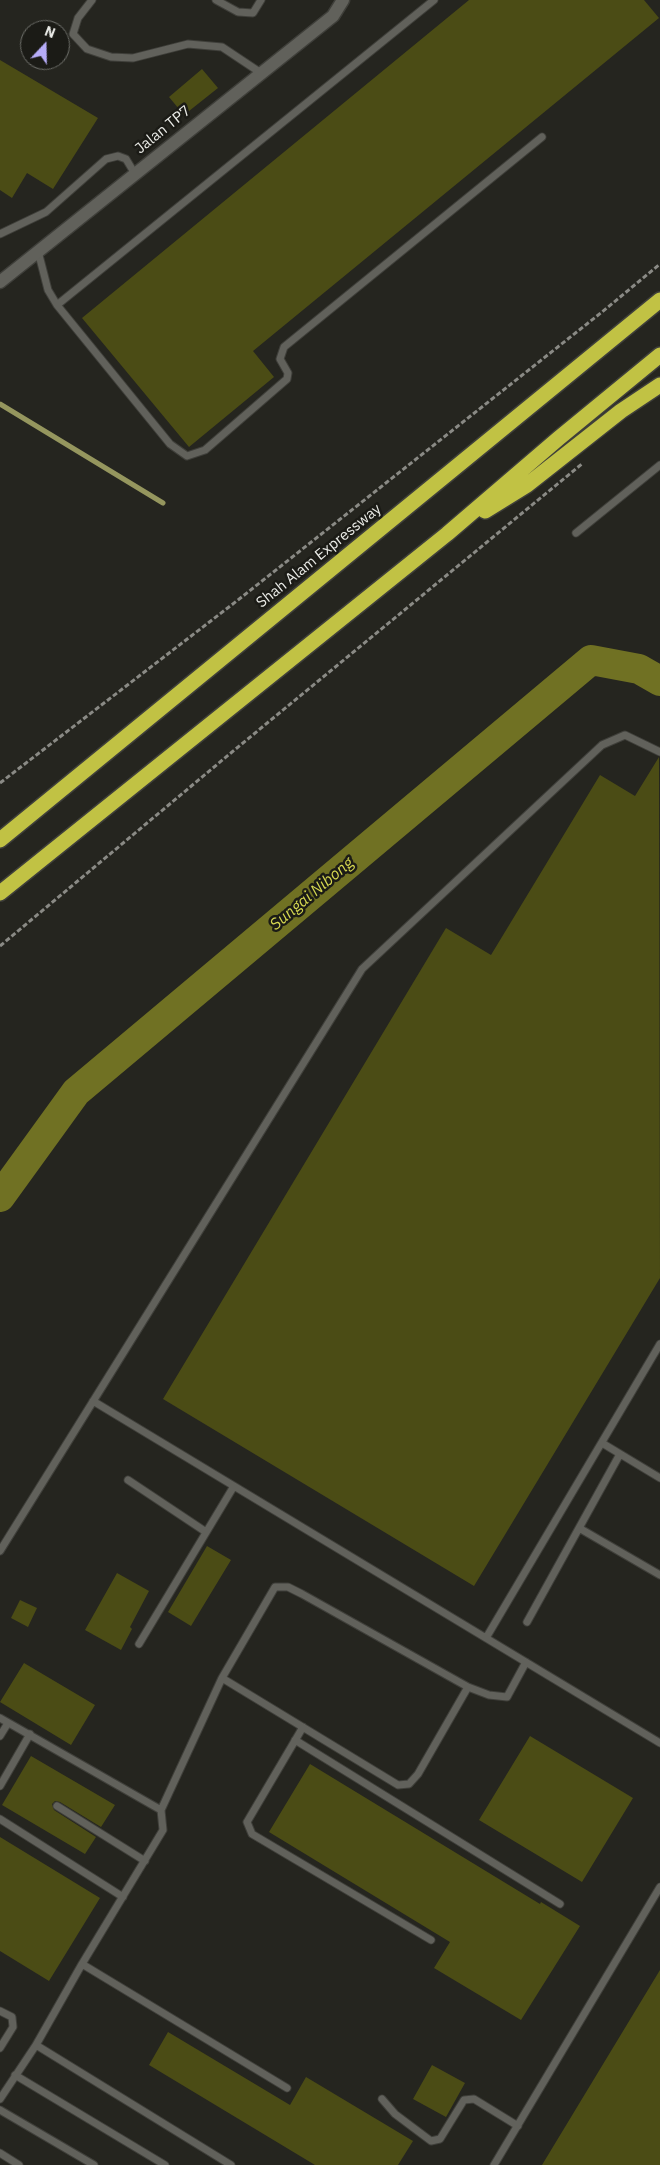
<!DOCTYPE html>
<html>
<head>
<meta charset="utf-8">
<style>
  body { margin:0 }
  #map { position:relative; width:660px; height:2165px; overflow:hidden; background:#25251f; font-family:"IBM Plex Sans",sans-serif }
  canvas { display:block }
  .north { position:absolute; left:20px; top:20px; width:50px; height:50px; box-sizing:border-box; background:#1b1b16; border:1px solid #6e6f6a; border-radius:50%; rotate:21deg; font-size:14px; font-weight:700; line-height:20px; text-align:center; color:#ebece8 }
  .north::after { content:''; display:block; margin:auto; width:18px; height:22px; background:#b6acf8; clip-path:polygon(50% 0,100% 100%,50% 72%,0 100%) }
</style>
</head>
<body>
<div id="map">
<canvas width="660" height="2165"></canvas>
<div class="north">N</div>
</div>
<script>
const ctx = document.querySelector('canvas').getContext('2d');
ctx.lineJoin = 'round';
function strokePath(path, color, width, dash) { ctx.strokeStyle = color; ctx.lineWidth = width; ctx.lineCap = dash ? 'butt' : 'round'; ctx.setLineDash(dash || []); ctx.stroke(path); }
function fillPath(path, color) { ctx.fillStyle = color; ctx.fill(path, 'evenodd'); }
function drawText(font, color, halo, rows, align = 'center') {
  ctx.font = font + ' "IBM Plex Sans",sans-serif'; ctx.lineWidth = 5; ctx.setLineDash([]); ctx.textBaseline = 'middle'; ctx.strokeStyle = halo; ctx.fillStyle = color; for (const [text, x, y, turn = 0] of rows) {
    ctx.save(); ctx.translate(x, y); ctx.rotate((+turn || 0) * Math.PI / 180); ctx.textAlign = isNaN(turn) ? turn : align; if (halo) ctx.strokeText(text, 0, 0); ctx.fillText(text, 0, 0); ctx.restore();
  }
}
strokePath(new Path2D(`
  M0,404L163,503`), '#95965e', 5);
strokePath(new Path2D(`
  M0,1197L76,1092L591,660L639,669L660,681`), '#707123', 30);
fillPath(new Path2D(`
  M469,0H644L659,18L253,351L274,377L189,447L82,318Z
  M0,60L98,118L53,189L27,173L12,198L0,190Z
  M202,69L218,88L184,115L169,97Z
  M659,757L660,1278L474,1586L163,1399L446,928L491,955L600,775L635,796Z
  M207,1546L231,1560L191,1626L168,1612Z
  M117,1573L149,1591L130,1627L132,1629L121,1650L85,1630Z
  M20,1600L37,1608L28,1627L11,1618Z
  M24,1663L95,1705L71,1745L0,1702Z
  M530,1736L633,1798L582,1882L479,1820Z
  M31,1756L115,1805L101,1827L60,1802L55,1801L52,1804L54,1810L96,1837L85,1854L2,1805Z
  M310,1764L540,1904L541,1902L580,1926L521,2020L434,1968L450,1942L269,1832Z
  M0,1837L100,1898L49,1981L0,1951Z
  M660,1970V2165H542Z
  M168,2032L290,2105L306,2077L413,2141L398,2165H315L149,2065Z
  M432,2065L465,2083L446,2117L413,2099Z`), '#4b4c15');
const service = new Path2D(`
  M92,0L78,18L73,34L87,49L111,57L133,58L188,44L222,47L261,73
  M216,0L238,12L253,13L261,0
  M0,234L46,212L106,159L118,156L126,159L135,174
  M38,251L48,290L57,305L170,444L187,456L205,450L287,379L288,373L280,359L284,347L542,137
  M57,305L434,0
  M576,533L660,465
  M93,1401L660,1743
  M602,1443L660,1478
  M128,1480L206,1532
  M579,1528L660,1575
  M0,1551L362,969L602,745L625,735L660,752
  M527,1622L620,1454
  M486,1638L660,1344
  M139,1644L234,1486
  M222,1678L398,1785L409,1784L418,1774L468,1687
  M0,1718L161,1810L163,1830L82,1964L287,2088
  M303,1727L247,1822L252,1834L431,1940
  M0,1736L8,1723
  M295,1740L560,1904
  M0,1786L30,1734
  M57,1806L145,1861
  M161,1810L222,1678L275,1587H288L302,1594L468,1687L489,1695L507,1697L526,1662
  M0,1819L123,1897
  M0,2011L12,2017L13,2027L0,2048
  M36,2045L82,1964
  M15,2075L165,2165
  M0,2099L36,2045L231,2165
  M382,2099L395,2114L431,2141L440,2139L464,2100L474,2099L518,2126
  M0,2110L94,2165
  M0,2153L19,2165
  M494,2165L660,1887`);
const minor = new Path2D(`
  M0,282L333,16L343,0`);
const motorway = new Path2D(`
  M485,511L527,485L621,411L660,385
  M0,840L660,300
  M0,893L447,534L559,438L660,355`);
strokePath(service, '#3f3f3a', 9);
strokePath(minor, '#3f3f3a', 15);
strokePath(motorway, '#3f3f3a', 18);
strokePath(new Path2D(`
  M0,783L238,600L602,312L660,264
  M0,946L232,752L583,463`), '#8a8a85', 3, [5, 2.5]);
strokePath(service, '#61615b', 7);
strokePath(minor, '#61615b', 12);
strokePath(motorway, '#c1c244', 15);
drawText('15px', '#ebece8', '#1b1b16', [
  ["Jalan TP7",163,130,-39],
  ["Shah Alam Expressway",319,556,-39]
]);
drawText('italic 16px', '#d5d750', '#1b1b16', [
  ["Sungai Nibong",312,894,-40]
]);
</script>
</body>
</html>
